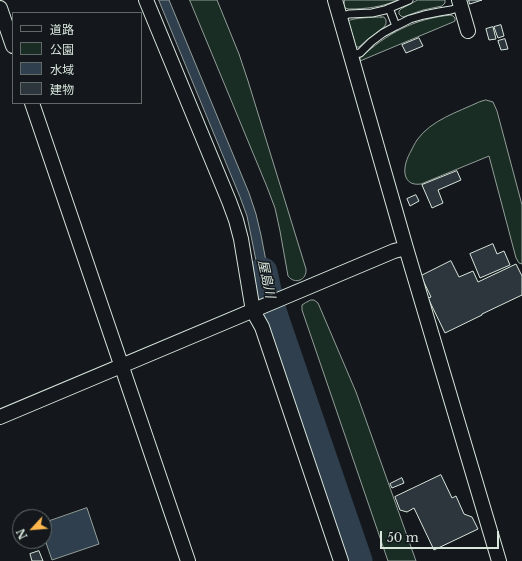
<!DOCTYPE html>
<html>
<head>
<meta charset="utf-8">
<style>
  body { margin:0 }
  #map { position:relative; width:522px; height:561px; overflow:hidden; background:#14181c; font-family:"Libre Baskerville","Noto Sans JP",serif }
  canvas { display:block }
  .legend { position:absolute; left:12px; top:12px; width:130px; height:92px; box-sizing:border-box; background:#14181c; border:1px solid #626a69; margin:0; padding:5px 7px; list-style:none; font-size:12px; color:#d8e6dc }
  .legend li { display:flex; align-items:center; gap:8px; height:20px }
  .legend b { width:20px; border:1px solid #626a69 }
  .north { position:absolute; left:12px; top:509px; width:40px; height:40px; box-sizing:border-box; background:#14181c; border:1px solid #626a69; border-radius:50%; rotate:244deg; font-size:11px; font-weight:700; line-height:16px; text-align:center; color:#d8e6dc }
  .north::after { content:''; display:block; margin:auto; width:14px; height:18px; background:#ffb74d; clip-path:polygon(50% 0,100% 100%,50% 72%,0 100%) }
  .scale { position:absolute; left:380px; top:531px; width:119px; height:18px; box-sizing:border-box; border:2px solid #d8e6dc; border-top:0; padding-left:5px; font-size:12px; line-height:14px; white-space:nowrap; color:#d8e6dc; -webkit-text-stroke:3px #14181c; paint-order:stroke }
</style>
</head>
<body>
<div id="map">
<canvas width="522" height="561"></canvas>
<ul class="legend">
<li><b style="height:5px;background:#14181c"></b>道路</li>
<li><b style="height:11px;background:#1a2d24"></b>公園</li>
<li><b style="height:11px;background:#2f3f4d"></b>水域</li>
<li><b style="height:11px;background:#2c363c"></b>建物</li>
</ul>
<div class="north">N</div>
<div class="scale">50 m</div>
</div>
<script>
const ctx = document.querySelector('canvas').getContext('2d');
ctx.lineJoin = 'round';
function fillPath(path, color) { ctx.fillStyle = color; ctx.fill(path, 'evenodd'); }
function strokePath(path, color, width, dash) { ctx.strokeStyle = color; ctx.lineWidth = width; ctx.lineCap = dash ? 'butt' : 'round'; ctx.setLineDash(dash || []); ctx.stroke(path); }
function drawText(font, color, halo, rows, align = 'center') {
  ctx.font = font + ' "Libre Baskerville","Noto Sans JP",serif'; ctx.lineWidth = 3; ctx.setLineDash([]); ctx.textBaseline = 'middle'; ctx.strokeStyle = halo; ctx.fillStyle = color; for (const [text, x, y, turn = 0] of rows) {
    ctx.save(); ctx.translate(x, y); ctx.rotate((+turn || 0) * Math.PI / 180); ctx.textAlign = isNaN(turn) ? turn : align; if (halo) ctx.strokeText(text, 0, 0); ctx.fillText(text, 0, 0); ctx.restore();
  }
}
const green = new Path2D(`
  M190,0H217L239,54L248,81L306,269C307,280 295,285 288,276L280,231L275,208L267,187Z
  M345,0H398C382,7 366,9 349,9L345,8L344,5Z
  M418,0H445V3L442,6L423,10L403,17L401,16L399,14V11L401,9Z
  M451,15L453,16L455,18V21L453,22L360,61V58C388,33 413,19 451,15Z
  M381,17H384L386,20V24L384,27L368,39L359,47H356L348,21C352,18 374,17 381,17Z
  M486,100L493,102L497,111L522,205V264L519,263L516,258L489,156L421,184C413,185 407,183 405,174C404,166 407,158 411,151C413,147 415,143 417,140C431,120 458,112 479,102Z
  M311,300H314L318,303L356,392L416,561H388L302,310V305L305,303Z`);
fillPath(green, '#1a2d24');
strokePath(green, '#939e99', 1);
const water = new Path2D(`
  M159,0H169L249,193L256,214L261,235L274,303L265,305L247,216L240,197Z
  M87,508L99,544L52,560L44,537V523Z`);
fillPath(water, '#2f3f4d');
strokePath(water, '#939e99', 1);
strokePath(new Path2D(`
  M263,272L270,304L275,320L358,561`), '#2f3f4d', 29);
const building = new Path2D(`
  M469,0H482L470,4Z
  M501,25L504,36L498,38L494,27Z
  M493,27L496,39L489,40L486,29Z
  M419,38L423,46L406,53L402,45Z
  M505,39L508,49L501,50L498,41Z
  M457,171L461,180L438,190L443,203L432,208L422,185Z
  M416,195L419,201L410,206L407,199Z
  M493,244L497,254L504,251L510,265L480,278L470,254Z
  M451,261L459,277L473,271L478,282L516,264L522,276V295L482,314V315L445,333L428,298L431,297L421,276Z
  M441,475L452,498L456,496L464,514L472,517L478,529L434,550L414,508L407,512L400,510L395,497Z
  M402,478L404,483L392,488L390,484Z
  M39,551L43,561H32L30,554Z`);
fillPath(building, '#2c363c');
strokePath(building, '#d8e6dc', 1);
const lane = new Path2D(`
  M389,8L396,26
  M339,17L349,14L372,13L385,10L409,0
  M350,55L360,53L371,42L383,33L396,26L410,19L424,15L439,12L451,10L461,7`);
const street = new Path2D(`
  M146,0L229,201L236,220L241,239L253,311L262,327L341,561
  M335,0L406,248L499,561
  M459,0L468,31
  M0,8L13,46
  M32,103L188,561
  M0,417L394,251L406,248`);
strokePath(lane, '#d8e6dc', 9);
strokePath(street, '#d8e6dc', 16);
strokePath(lane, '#14181c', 7);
strokePath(street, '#14181c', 14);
drawText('italic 13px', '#d8e6dc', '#14181c', [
  ["屋島川",266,279,78]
]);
</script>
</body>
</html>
